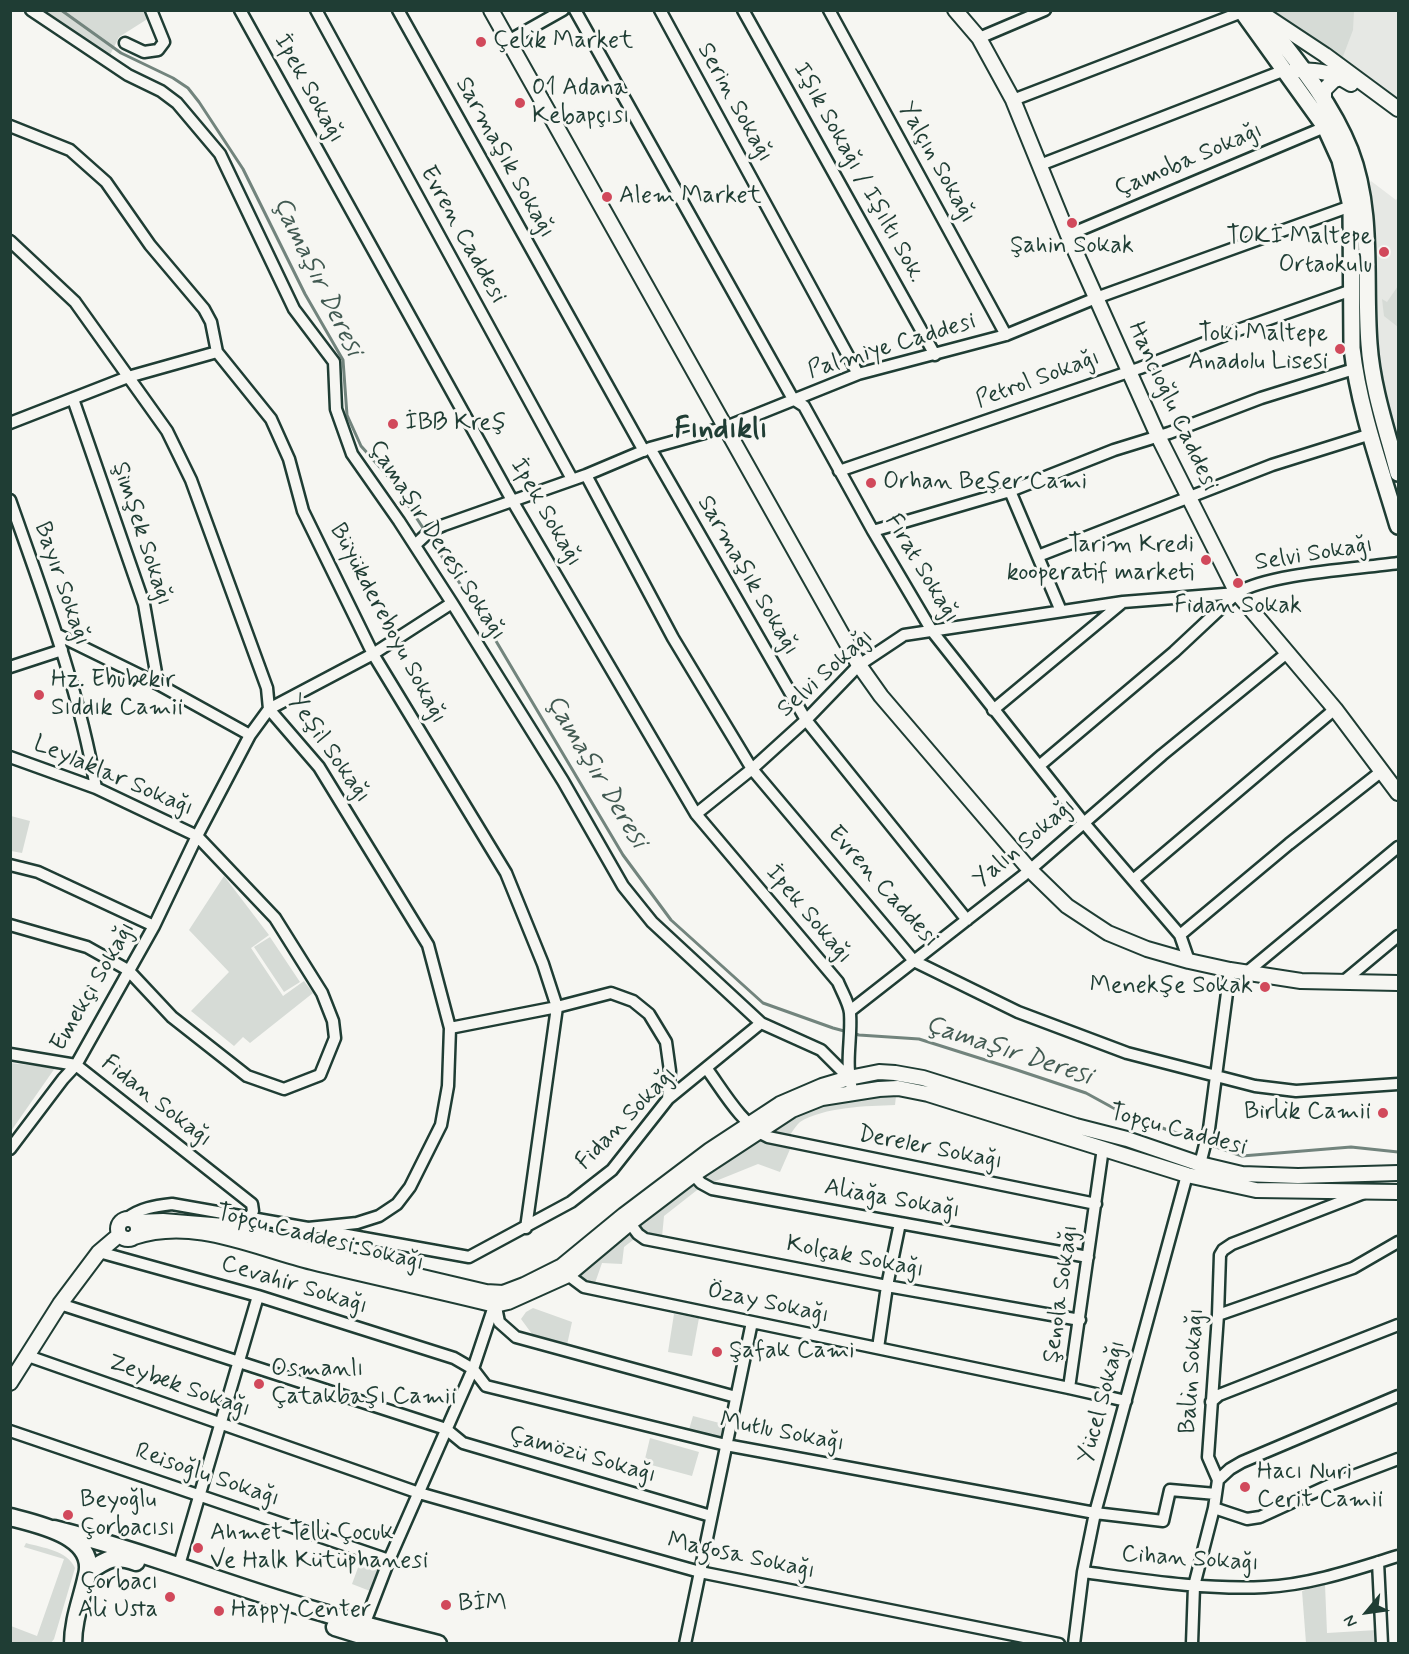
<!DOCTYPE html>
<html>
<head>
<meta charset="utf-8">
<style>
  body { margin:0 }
  #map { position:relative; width:1409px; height:1654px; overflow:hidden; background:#f6f6f2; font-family:Mynerve,sans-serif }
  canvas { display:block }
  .frame { position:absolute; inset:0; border:12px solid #1f3d34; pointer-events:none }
  .north { position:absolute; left:1337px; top:1582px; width:60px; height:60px; -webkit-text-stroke:4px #f6f6f2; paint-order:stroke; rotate:241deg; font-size:16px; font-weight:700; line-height:24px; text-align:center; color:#1f3d34 }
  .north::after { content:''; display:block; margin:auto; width:21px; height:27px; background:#1f3d34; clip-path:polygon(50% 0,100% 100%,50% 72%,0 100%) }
</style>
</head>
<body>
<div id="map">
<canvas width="1409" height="1654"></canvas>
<div class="frame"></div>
<div class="north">N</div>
</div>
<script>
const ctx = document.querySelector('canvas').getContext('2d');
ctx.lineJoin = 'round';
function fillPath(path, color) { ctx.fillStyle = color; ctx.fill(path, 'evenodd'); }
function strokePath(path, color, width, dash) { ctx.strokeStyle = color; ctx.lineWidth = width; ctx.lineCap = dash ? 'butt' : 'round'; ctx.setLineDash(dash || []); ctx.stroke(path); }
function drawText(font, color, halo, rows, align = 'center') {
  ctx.font = font + ' Mynerve,sans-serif'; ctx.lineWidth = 6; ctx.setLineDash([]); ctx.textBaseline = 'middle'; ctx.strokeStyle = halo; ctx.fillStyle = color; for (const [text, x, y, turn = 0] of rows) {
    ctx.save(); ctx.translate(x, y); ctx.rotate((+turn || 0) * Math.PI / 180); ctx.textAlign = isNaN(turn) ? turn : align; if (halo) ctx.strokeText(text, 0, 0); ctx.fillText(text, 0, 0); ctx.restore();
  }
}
fillPath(new Path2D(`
  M1268,11H1398V99L1308,35Z
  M1371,181L1396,200L1398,197V440L1377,358L1367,188Z`), '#e6e8e4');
fillPath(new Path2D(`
  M42,11H143L149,18L119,37L109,57Z
  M1268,11H1354L1353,30L1342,59L1308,35Z
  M1398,286V327L1384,316L1382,299L1387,302Z
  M11,816L30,821L22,853L11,851Z
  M224,876L269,935L251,948L283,996L304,981L313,993L250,1043L243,1037L234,1046L191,1011L229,972L189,930Z
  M270,937L300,982L284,992L254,947Z
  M11,1063L55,1068L11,1131L10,1063Z
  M875,1094L896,1096L895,1105C867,1106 824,1107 800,1122C794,1127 788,1139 784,1146L791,1147L780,1172L758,1164L701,1187L664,1216L662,1237L642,1233L624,1247L622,1264L602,1263L595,1283H584L573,1275L701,1175L793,1115L836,1100Z
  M533,1308L572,1322L567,1345L532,1334L521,1319L526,1312Z
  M674,1314L699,1318L692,1356L668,1352Z
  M693,1416L727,1425L722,1441L688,1433Z
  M650,1438L699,1452L692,1476L644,1463Z
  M26,1543C43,1548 67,1550 75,1568L54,1639L51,1643H11V1626L37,1636L64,1559L24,1547Z
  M363,1554L381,1561L370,1591L352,1584Z
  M1325,1584L1327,1633L1377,1630L1378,1643H1306L1302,1591Z`), '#d6dbd6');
strokePath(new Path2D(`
  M61,10L121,53L173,78L188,88L199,102L243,169L305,294L343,360L347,415L361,446L393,482L425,531
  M428,536L477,609L623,855L671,920L763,1003L833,1028L859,1035L919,1039L1017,1070L1086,1093L1128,1116L1242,1156L1351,1147L1398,1152`), '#72847d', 3);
const minor = new Path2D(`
  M31,10L128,75L161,91L177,103L220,154L294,309L334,362L336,409L352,454L399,521L452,603L563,781L623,886L652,922L761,1023L821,1050L849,1078
  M240,10L513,502L696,814L838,982C842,992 849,1003 850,1013C852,1041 844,1064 853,1092
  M316,10L572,479
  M398,10L644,451
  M575,10L793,399L804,406L873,531L932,631L1084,823L1180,935L1189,961
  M660,10L858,374
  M743,10L935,355
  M829,10L1006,335
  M979,38L1045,10
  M508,41L563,10
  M125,43L144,52L158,50L164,42L151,10
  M1013,100L1242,12
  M10,126L70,150L106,182L150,245L204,309L211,322L217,352L271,419L289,459L303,511L373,654L506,873L543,964L557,1007L526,1228
  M1040,165L1285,70
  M1068,235L1325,127
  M10,241L75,302L167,431L191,480L267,688L269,709L319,767L428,945L450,1028L448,1086L441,1125L410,1187L397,1204L379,1216L357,1223L308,1228L172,1204C155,1206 140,1208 126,1219
  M73,399L144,604L158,684
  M10,423L128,377L217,352
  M650,448L806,720L967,920
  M839,471L1140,368L1238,330L1352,290
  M586,475L673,638L752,769L914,961L1018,1012L1127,1053L1255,1086L1296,1091L1398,1084
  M1010,491L1061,611
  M10,500C43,594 79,689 96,788
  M873,531L1010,491L1114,450L1169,433L1261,398L1354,369
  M415,545L430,531L444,525L586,475L650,448L726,427L858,374L1006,335L1096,298L1351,206
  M1038,556L1272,465L1371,434
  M58,635L158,684L250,735
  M10,667L62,650
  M993,710L1123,602
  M10,757L96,788L197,836L250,735L269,709L373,654L452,603
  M1039,766L1174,652L1237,593
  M696,814L752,769L806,720L859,665L904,635L1123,602L1237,593C1270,573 1357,569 1398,563
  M10,865L38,872L154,926
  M1133,880L1335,709
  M10,925L87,947L128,970L172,1017L247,1076L284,1089L320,1075L335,1038L333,1021L322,993L275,918L197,836L154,926L76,1065L63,1079L10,1149
  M1180,935L1289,844L1378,774L1381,769
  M1247,972L1398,847
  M1344,981L1398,936
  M850,1011L1024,875L1162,755L1287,653
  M450,1028L557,1007L611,993L633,1001L649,1014L666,1042L670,1071L668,1099
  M10,1054L76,1065L252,1204L253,1211L250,1217
  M707,1069C723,1091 743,1126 768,1137L1096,1204
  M1200,1164L1209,1129L1230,970
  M690,1171L701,1183L712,1189L1088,1257
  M626,1218L638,1234L645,1239L887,1286L1080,1320
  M325,1231L469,1257L571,1202L612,1170L668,1099L761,1023
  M99,1252L258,1296L454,1358L473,1369L486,1386L726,1445L1095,1513L1163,1521L1170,1490L1216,1494
  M564,1269L568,1275L584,1287L1069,1388L1126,1401
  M60,1304L446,1429L463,1443L711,1516
  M496,1307L499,1322L516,1337L736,1397
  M1218,1315L1353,1268L1398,1242
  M878,1348L887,1286L900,1223
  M28,1356L419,1493L532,1525L700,1572L1059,1644
  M1069,1388L1103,1148
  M1211,1402L1219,1395L1398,1325
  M10,1431L389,1560
  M1218,1480L1230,1469L1242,1462L1398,1396
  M1214,1508L1247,1519L1260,1517L1332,1484L1398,1459
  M1378,1562L1382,1644
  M179,1565L258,1296
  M1083,1572C1143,1580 1204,1590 1265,1587C1310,1585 1356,1569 1398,1556
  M364,1625L389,1560L473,1369L496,1300
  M685,1644L752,1322
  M1074,1644L1083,1572L1095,1513L1187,1175
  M1192,1644L1194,1586L1214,1508L1218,1480L1208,1457L1218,1315L1220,1255L1223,1250L1232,1244L1364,1193`);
const tertiary = new Path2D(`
  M491,10L859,665L881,696L1030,870L1067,906L1108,933L1147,949L1189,961L1230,970L1301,981L1398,983
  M955,10L979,38L1013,100L1068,235L1158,436L1237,593L1335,709L1398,793
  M1263,14L1325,55L1398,109
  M1295,70C1319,71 1330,71 1351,84
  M1324,102V90L1334,80L1342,78
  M118 1229a10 10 0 1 1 20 0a10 10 0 1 1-20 0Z
  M136,1222L163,1221L224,1226L312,1251L486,1292L503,1293L524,1285L562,1266L624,1215L710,1150L780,1104L822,1086L849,1078L879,1072L895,1073L923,1078L1076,1126L1127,1139L1200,1164L1242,1174L1298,1176L1398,1173
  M134,1237C194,1217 255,1248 312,1262C373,1277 435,1290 495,1305L508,1302L568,1275L630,1223L693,1175L792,1110L822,1098L879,1089L898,1088L928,1094L1187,1175L1256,1190L1398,1192
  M10,1383L60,1304L99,1252L119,1235`);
const secondary = new Path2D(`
  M1241,10L1325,127L1340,160L1351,206L1352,348C1359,409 1381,468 1398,526
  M1257,10C1291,54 1330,99 1350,150C1374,212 1364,280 1369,344C1372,388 1387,431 1398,473`);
const primary = new Path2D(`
  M10,1517C37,1524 97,1536 87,1575C82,1599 73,1619 73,1644
  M54,1529C146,1552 233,1587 324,1613C361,1625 400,1634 438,1644
  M88,1572C107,1559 114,1554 136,1562
  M335,1627L390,1644`);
strokePath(minor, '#1f3d34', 15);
strokePath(tertiary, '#1f3d34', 18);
strokePath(secondary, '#1f3d34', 20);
strokePath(primary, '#1f3d34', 21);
strokePath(minor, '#f6f6f2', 10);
strokePath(tertiary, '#f6f6f2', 14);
strokePath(secondary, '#f6f6f2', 15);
strokePath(primary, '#f6f6f2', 16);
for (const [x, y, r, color] of [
  [481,42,6,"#d1495b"],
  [520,103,6,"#d1495b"],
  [607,197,6,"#d1495b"],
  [1072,223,6,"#d1495b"],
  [1384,252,6,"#d1495b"],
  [1340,349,6,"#d1495b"],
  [393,424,6,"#d1495b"],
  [871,483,6,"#d1495b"],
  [1206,560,6,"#d1495b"],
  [1238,583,6,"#d1495b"],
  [39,695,6,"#d1495b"],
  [1265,987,6,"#d1495b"],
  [1383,1113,6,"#d1495b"],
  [717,1352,6,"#d1495b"],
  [259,1384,6,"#d1495b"],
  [1245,1487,6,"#d1495b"],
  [68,1515,6,"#d1495b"],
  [198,1548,6,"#d1495b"],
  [170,1597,6,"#d1495b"],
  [446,1605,6,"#d1495b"],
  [219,1611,6,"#d1495b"]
]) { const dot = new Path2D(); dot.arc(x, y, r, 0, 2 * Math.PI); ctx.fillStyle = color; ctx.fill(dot); strokePath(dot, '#f6f6f2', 2); }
drawText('24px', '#1f3d34', '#f6f6f2', [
  ["Çelik Market",493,42],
  ["01 Adana",532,89],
  ["Kebapçısı",532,117],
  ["Alem Market",619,197],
  ["TOKİ Maltepe",1372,238,"right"],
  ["Ortaokulu",1372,266,"right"],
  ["Şahin Sokak",1072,247,"center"],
  ["Toki Maltepe",1328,335,"right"],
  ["Anadolu Lisesi",1328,363,"right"],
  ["İBB Kreş",405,424],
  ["Orhan Beşer Cami",883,483],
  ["Tarim Kredi",1194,546,"right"],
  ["kooperatif marketi",1194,574,"right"],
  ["Fidan Sokak",1238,607,"center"],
  ["Hz. Ebubekir",51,681],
  ["Sıddık Camii",51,709],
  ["Menekşe Sokak",1253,987,"right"],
  ["Birlik Camii",1371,1113,"right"],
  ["Şafak Cami",729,1352],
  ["Osmanlı",271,1370],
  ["Çatakbaşı Camii",271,1398],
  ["Hacı Nuri",1257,1473],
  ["Cerit Camii",1257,1501],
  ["Beyoğlu",80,1501],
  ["Çorbacısı",80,1529],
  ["Ahmet Telli Çocuk",210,1534],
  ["Ve Halk Kütüphanesi",210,1562],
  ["Çorbacı",158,1583,"right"],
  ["Ali Usta",158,1611,"right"],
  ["BİM",458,1605],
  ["Happy Center",231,1611]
], 'left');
drawText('24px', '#1f3d34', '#f6f6f2', [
  ["İpek Sokağı",308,89,61],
  ["Serin Sokağı",734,103,61],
  ["Sarmaşık Sokağı",504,158,61],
  ["Çamoba Sokağı",1189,161,-23],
  ["Yalçın Sokağı",936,163,61],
  ["Işık Sokağı / Işıltı Sok.",858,173,61],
  ["Evren Caddesi",462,235,61],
  ["Palmiye Caddesi",892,347,-17],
  ["Petrol Sokağı",1038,380,-20],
  ["Hancıoğlu Caddesi",1172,407,65],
  ["İpek Sokağı",545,513,60],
  ["Şimşek Sokağı",141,534,72],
  ["Çamaşır Deresi Sokağı",436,541,57],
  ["Selvi Sokağı",1314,555,-9],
  ["Fırat Sokağı",921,569,59],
  ["Sarmaşık Sokağı",747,576,60],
  ["Bayır Sokağı",61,584,71],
  ["Büyükdereboyu Sokağı",387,624,62],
  ["Selvi Sokağı",826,674,-42],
  ["Yeşil Sokağı",328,749,55],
  ["Leylaklar Sokağı",113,777,23],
  ["Yalın Sokağı",1025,844,-40],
  ["Evren Caddesi",882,887,48],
  ["İpek Sokağı",808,915,50],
  ["Emekçi Sokağı",94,987,-60],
  ["Fidan Sokağı",156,1102,38],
  ["Fidan Sokağı",627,1119,-46],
  ["Topçu Caddesi",1178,1131,15],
  ["Dereler Sokağı",930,1149,11],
  ["Aliağa Sokağı",892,1200,10],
  ["Topçu Caddesi Sokağı",320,1239,14],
  ["Kolçak Sokağı",855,1258,11],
  ["Cevahir Sokağı",294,1286,17],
  ["Şenola Sokağı",1062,1294,-82],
  ["Özay Sokağı",768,1304,12],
  ["Balin Sokağı",1193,1371,-86],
  ["Zeybek Sokağı",179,1387,19],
  ["Yücel Sokağı",1103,1402,-75],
  ["Mutlu Sokağı",782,1433,11],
  ["Çamözü Sokağı",582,1456,16],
  ["Reisoğlu Sokağı",207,1476,19],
  ["Magosa Sokağı",741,1557,12],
  ["Cihan Sokağı",1190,1560,4]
]);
drawText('italic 26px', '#425a52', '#f6f6f2', [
  ["Çamaşır Deresi",316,277,64],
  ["Çamaşır Deresi",595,772,59],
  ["Çamaşır Deresi",1008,1052,18]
]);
drawText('bold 30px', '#1f3d34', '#f6f6f2', [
  ["Fındıklı",721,431]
]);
</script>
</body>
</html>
